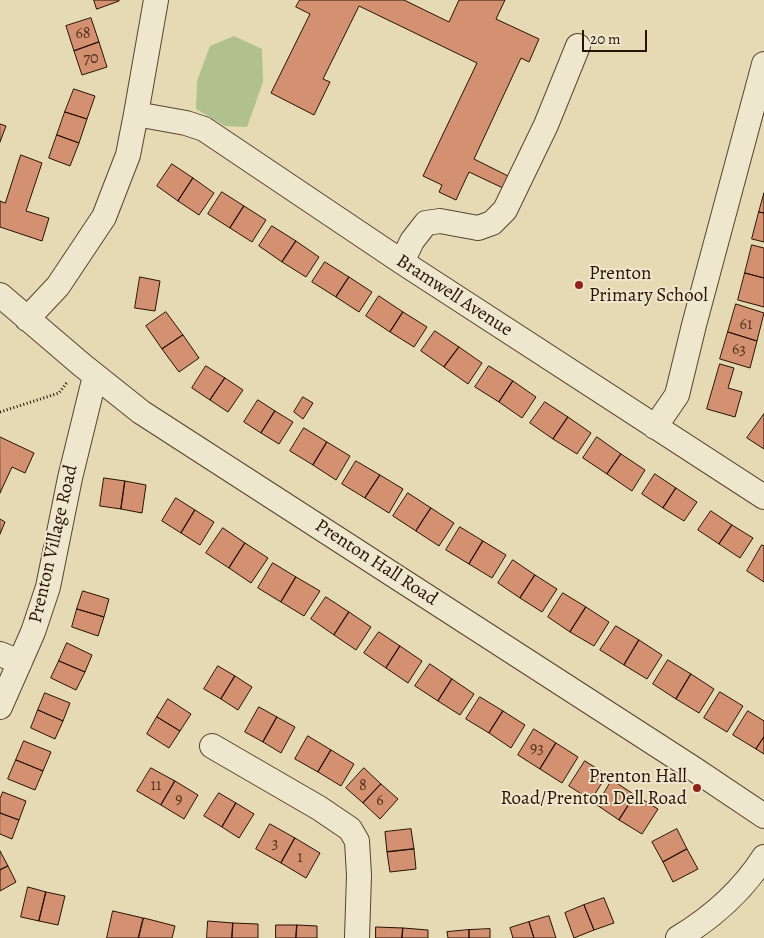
<!DOCTYPE html>
<html>
<head>
<meta charset="utf-8">
<style>
  body { margin:0 }
  #map { position:relative; width:764px; height:938px; overflow:hidden; background:#e5dab3; font-family:Alegreya,serif }
  canvas { display:block }
  .scale { position:absolute; left:582px; top:30px; width:65px; height:22px; box-sizing:border-box; border:2px solid #281201; border-top:0; padding-left:6px; font-size:15px; line-height:18px; white-space:nowrap; color:#281201; -webkit-text-stroke:4px #eee7ce; paint-order:stroke }
</style>
</head>
<body>
<div id="map">
<canvas width="764" height="938"></canvas>
<div class="scale">20 m</div>
</div>
<script>
const ctx = document.querySelector('canvas').getContext('2d');
ctx.lineJoin = 'round';
function fillPath(path, color) { ctx.fillStyle = color; ctx.fill(path, 'evenodd'); }
function strokePath(path, color, width, dash) { ctx.strokeStyle = color; ctx.lineWidth = width; ctx.lineCap = dash ? 'butt' : 'round'; ctx.setLineDash(dash || []); ctx.stroke(path); }
function drawText(font, color, halo, rows, align = 'center') {
  ctx.font = font + ' Alegreya,serif'; ctx.lineWidth = 4; ctx.setLineDash([]); ctx.textBaseline = 'middle'; ctx.strokeStyle = halo; ctx.fillStyle = color; for (const [text, x, y, turn = 0] of rows) {
    ctx.save(); ctx.translate(x, y); ctx.rotate((+turn || 0) * Math.PI / 180); ctx.textAlign = isNaN(turn) ? turn : align; if (halo) ctx.strokeText(text, 0, 0); ctx.fillText(text, 0, 0); ctx.restore();
  }
}
fillPath(new Path2D(`
  M234,36L262,49L263,82L247,127L225,126L196,109L197,81L210,46Z`), '#b1c08f');
const building = new Path2D(`
  M94,0H119V1L97,9Z
  M300,0H404L449,22L459,0H505L496,19L539,39L529,62L521,58L474,159L508,176L503,188L469,172L456,200L439,192L442,185L423,176L477,63L359,6L323,79L330,82L314,115L271,93L310,14L296,7Z
  M91,18L99,42L74,51L66,26Z
  M99,42L107,67L82,75L74,51Z
  M74,89L95,96L87,119L65,112Z
  M65,112L87,119L79,143L57,135Z
  M0,124L6,126L0,142Z
  M57,135L79,143L70,166L49,158Z
  M21,155L42,163L26,211L49,218L42,241L0,227V201L5,203Z
  M172,164L193,178L178,201L157,186Z
  M193,178L214,193L199,215L178,201Z
  M222,192L244,206L230,228L208,214Z
  M764,193V213L759,212Z
  M244,206L266,220L252,242L230,228Z
  M759,212L764,213V242L752,239Z
  M272,226L296,241L282,262L259,246Z
  M296,241L319,257L306,277L282,262Z
  M752,245L764,248V278L745,273Z
  M325,262L349,277L336,297L312,282Z
  M745,273L764,278V307L738,300Z
  M140,277L160,281L155,311L135,308Z
  M349,277L372,292L359,312L336,297Z
  M379,296L403,312L390,332L366,316Z
  M736,304L764,313L757,341L728,332Z
  M166,312L183,335L162,349L146,326Z
  M403,312L427,327L414,347L390,332Z
  M435,331L459,347L444,367L421,351Z
  M728,332L757,341L750,368L720,359Z
  M183,335L199,358L179,372L162,349Z
  M459,347L482,363L468,384L444,367Z
  M720,364L734,368L728,388L742,392L735,417L707,409Z
  M206,366L225,378L210,400L192,388Z
  M489,366L513,381L499,402L475,387Z
  M225,378L243,390L228,412L210,400Z
  M513,381L536,397L522,418L499,402Z
  M303,397L313,403L303,419L294,412Z
  M258,400L275,411L261,433L244,422Z
  M545,402L568,417L553,439L530,423Z
  M275,411L293,422L279,444L261,433Z
  M764,414V449L747,438Z
  M568,417L591,433L577,454L553,439Z
  M304,428L327,442L313,465L290,451Z
  M0,437L34,453L25,473L12,467L0,493Z
  M597,437L621,454L607,474L583,458Z
  M327,442L350,456L336,480L313,465Z
  M621,454L645,470L632,491L607,474Z
  M356,461L380,475L365,498L342,484Z
  M655,474L676,488L663,508L642,494Z
  M380,475L403,489L389,513L365,498Z
  M104,478L125,481L121,509L100,506Z
  M125,481L146,485L142,513L121,509Z
  M676,488L697,502L684,521L663,508Z
  M408,493L431,508L416,531L393,516Z
  M176,498L195,510L181,533L162,521Z
  M431,508L454,523L439,546L416,531Z
  M195,510L214,522L200,545L181,533Z
  M711,511L732,525L719,544L698,530Z
  M0,519L5,522L0,534Z
  M732,525L753,538L740,558L719,544Z
  M460,527L483,541L469,564L446,550Z
  M223,528L245,543L229,568L206,553Z
  M483,541L506,555L492,578L469,564Z
  M245,543L268,558L251,583L229,568Z
  M762,545L764,546V582L747,571Z
  M513,560L535,575L520,598L498,583Z
  M273,563L296,577L281,602L258,588Z
  M535,575L557,589L542,612L520,598Z
  M296,577L320,591L304,616L281,602Z
  M83,591L109,599L104,617L77,609Z
  M563,593L586,607L570,632L548,617Z
  M326,597L349,612L334,635L311,619Z
  M586,607L609,622L594,646L570,632Z
  M77,609L104,617L98,636L72,627Z
  M349,612L371,627L356,650L334,635Z
  M616,626L639,640L624,665L600,650Z
  M379,632L400,646L386,668L364,653Z
  M639,640L662,655L647,679L624,665Z
  M67,643L92,655L85,672L59,661Z
  M400,646L422,661L408,683L386,668Z
  M668,660L691,674L676,699L653,684Z
  M59,661L85,672L76,690L51,678Z
  M430,664L452,679L438,701L415,686Z
  M218,666L235,676L221,699L204,689Z
  M691,674L714,689L699,713L676,699Z
  M235,676L252,687L238,710L221,699Z
  M452,679L474,694L460,715L438,701Z
  M720,692L743,706L727,732L704,718Z
  M45,693L70,703L63,721L38,710Z
  M480,697L503,711L489,733L466,719Z
  M168,699L191,714L180,731L157,717Z
  M259,707L277,717L263,742L245,732Z
  M38,710L63,721L55,739L31,728Z
  M503,711L525,725L511,748L489,733Z
  M748,711L764,721V737L756,749L733,735Z
  M157,717L180,731L169,748L147,734Z
  M277,717L295,727L281,753L263,742Z
  M534,729L556,743L540,769L518,755Z
  M308,736L331,750L318,772L295,759Z
  M764,737V754L756,749Z
  M24,741L51,752L43,771L16,760Z
  M556,743L578,757L562,783L540,769Z
  M331,750L354,764L341,786L318,772Z
  M16,760L43,771L35,790L8,779Z
  M585,761L607,775L591,800L569,786Z
  M151,768L175,781L161,805L137,791Z
  M364,768L381,784L363,803L346,788Z
  M612,780L635,795L619,820L597,805Z
  M175,781L198,795L184,819L161,805Z
  M381,784L398,799L380,819L363,803Z
  M3,792L26,801L19,820L0,813V799Z
  M219,793L236,803L222,827L204,816Z
  M635,795L658,809L642,834L619,820Z
  M236,803L254,814L239,838L222,827Z
  M0,813L19,820L12,839L0,834Z
  M270,824L295,838L281,863L256,849Z
  M411,829L414,849L387,852L385,832Z
  M677,829L687,849L663,862L652,842Z
  M295,838L320,853L306,878L281,863Z
  M414,849L416,869L390,872L387,852Z
  M687,849L698,869L673,882L663,862Z
  M0,851L8,866L0,870Z
  M8,866L16,882L0,891V870Z
  M28,887L46,892L39,921L21,917Z
  M46,892L65,896L58,925L39,921Z
  M604,898L614,923L594,930L584,905Z
  M584,905L594,930L574,938L565,913Z
  M113,911L143,918L138,938H107Z
  M549,916L556,938H534L529,922Z
  M144,918L175,926L172,938H139Z
  M208,921L233,923L232,938H207Z
  M529,922L534,938H513L510,928Z
  M233,923L258,924V938H232Z
  M276,925H297L296,938H276Z
  M297,925L317,926V938H296Z
  M376,927L403,928L402,938H376Z
  M403,928L428,930V938H402Z
  M490,929V938H469V930Z
  M469,930V938H448L447,932Z`);
fillPath(building, '#d39172');
strokePath(building, '#281201', 1);
const minor = new Path2D(`
  M136,114L186,123L204,129L402,262L764,497
  M402,262L412,241L426,223L440,221L478,228L492,223L505,210L546,125L578,46
  M0,295L82,365L141,412L694,769L764,816
  M27,319L58,286L104,217L128,155L136,114L156,0
  M655,427L677,395L694,325L764,64
  M0,654L20,662
  M0,707L33,632L48,587L70,478L95,376
  M212,746L319,808L350,829L357,841L359,875L357,938
  M678,938C713,917 742,891 764,857`);
strokePath(minor, '#57442e', 26);
strokePath(new Path2D(`
  M0,412L59,393L68,381`), '#281201', 3, [1, 2.5]);
strokePath(minor, '#eee7ce', 24);
for (const [x, y, r, color] of [
  [579,285,5,"#8f2418"],
  [697,788,5,"#8f2418"]
]) { const dot = new Path2D(); dot.arc(x, y, r, 0, 2 * Math.PI); ctx.fillStyle = color; ctx.fill(dot); strokePath(dot, '#eee7ce', 2); }
drawText('16px', '#53321d', null, [
  ["68",83,34],
  ["70",91,59],
  ["61",746,325],
  ["63",739,350],
  ["93",537,749],
  ["11",156,786],
  ["8",363,786],
  ["9",179,800],
  ["6",380,801],
  ["3",275,844],
  ["1",300,858]
]);
drawText('19px', '#281201', '#eee7ce', [
  ["Prenton",589,274],
  ["Primary School",589,296],
  ["Prenton Hall",687,777,"right"],
  ["Road/Prenton Dell Road",687,799,"right"]
], 'left');
drawText('19px', '#281201', '#eee7ce', [
  ["Bramwell Avenue",454,296,33],
  ["Prenton Village Road",54,544,-77],
  ["Prenton Hall Road",376,563,33]
]);
</script>
</body>
</html>
